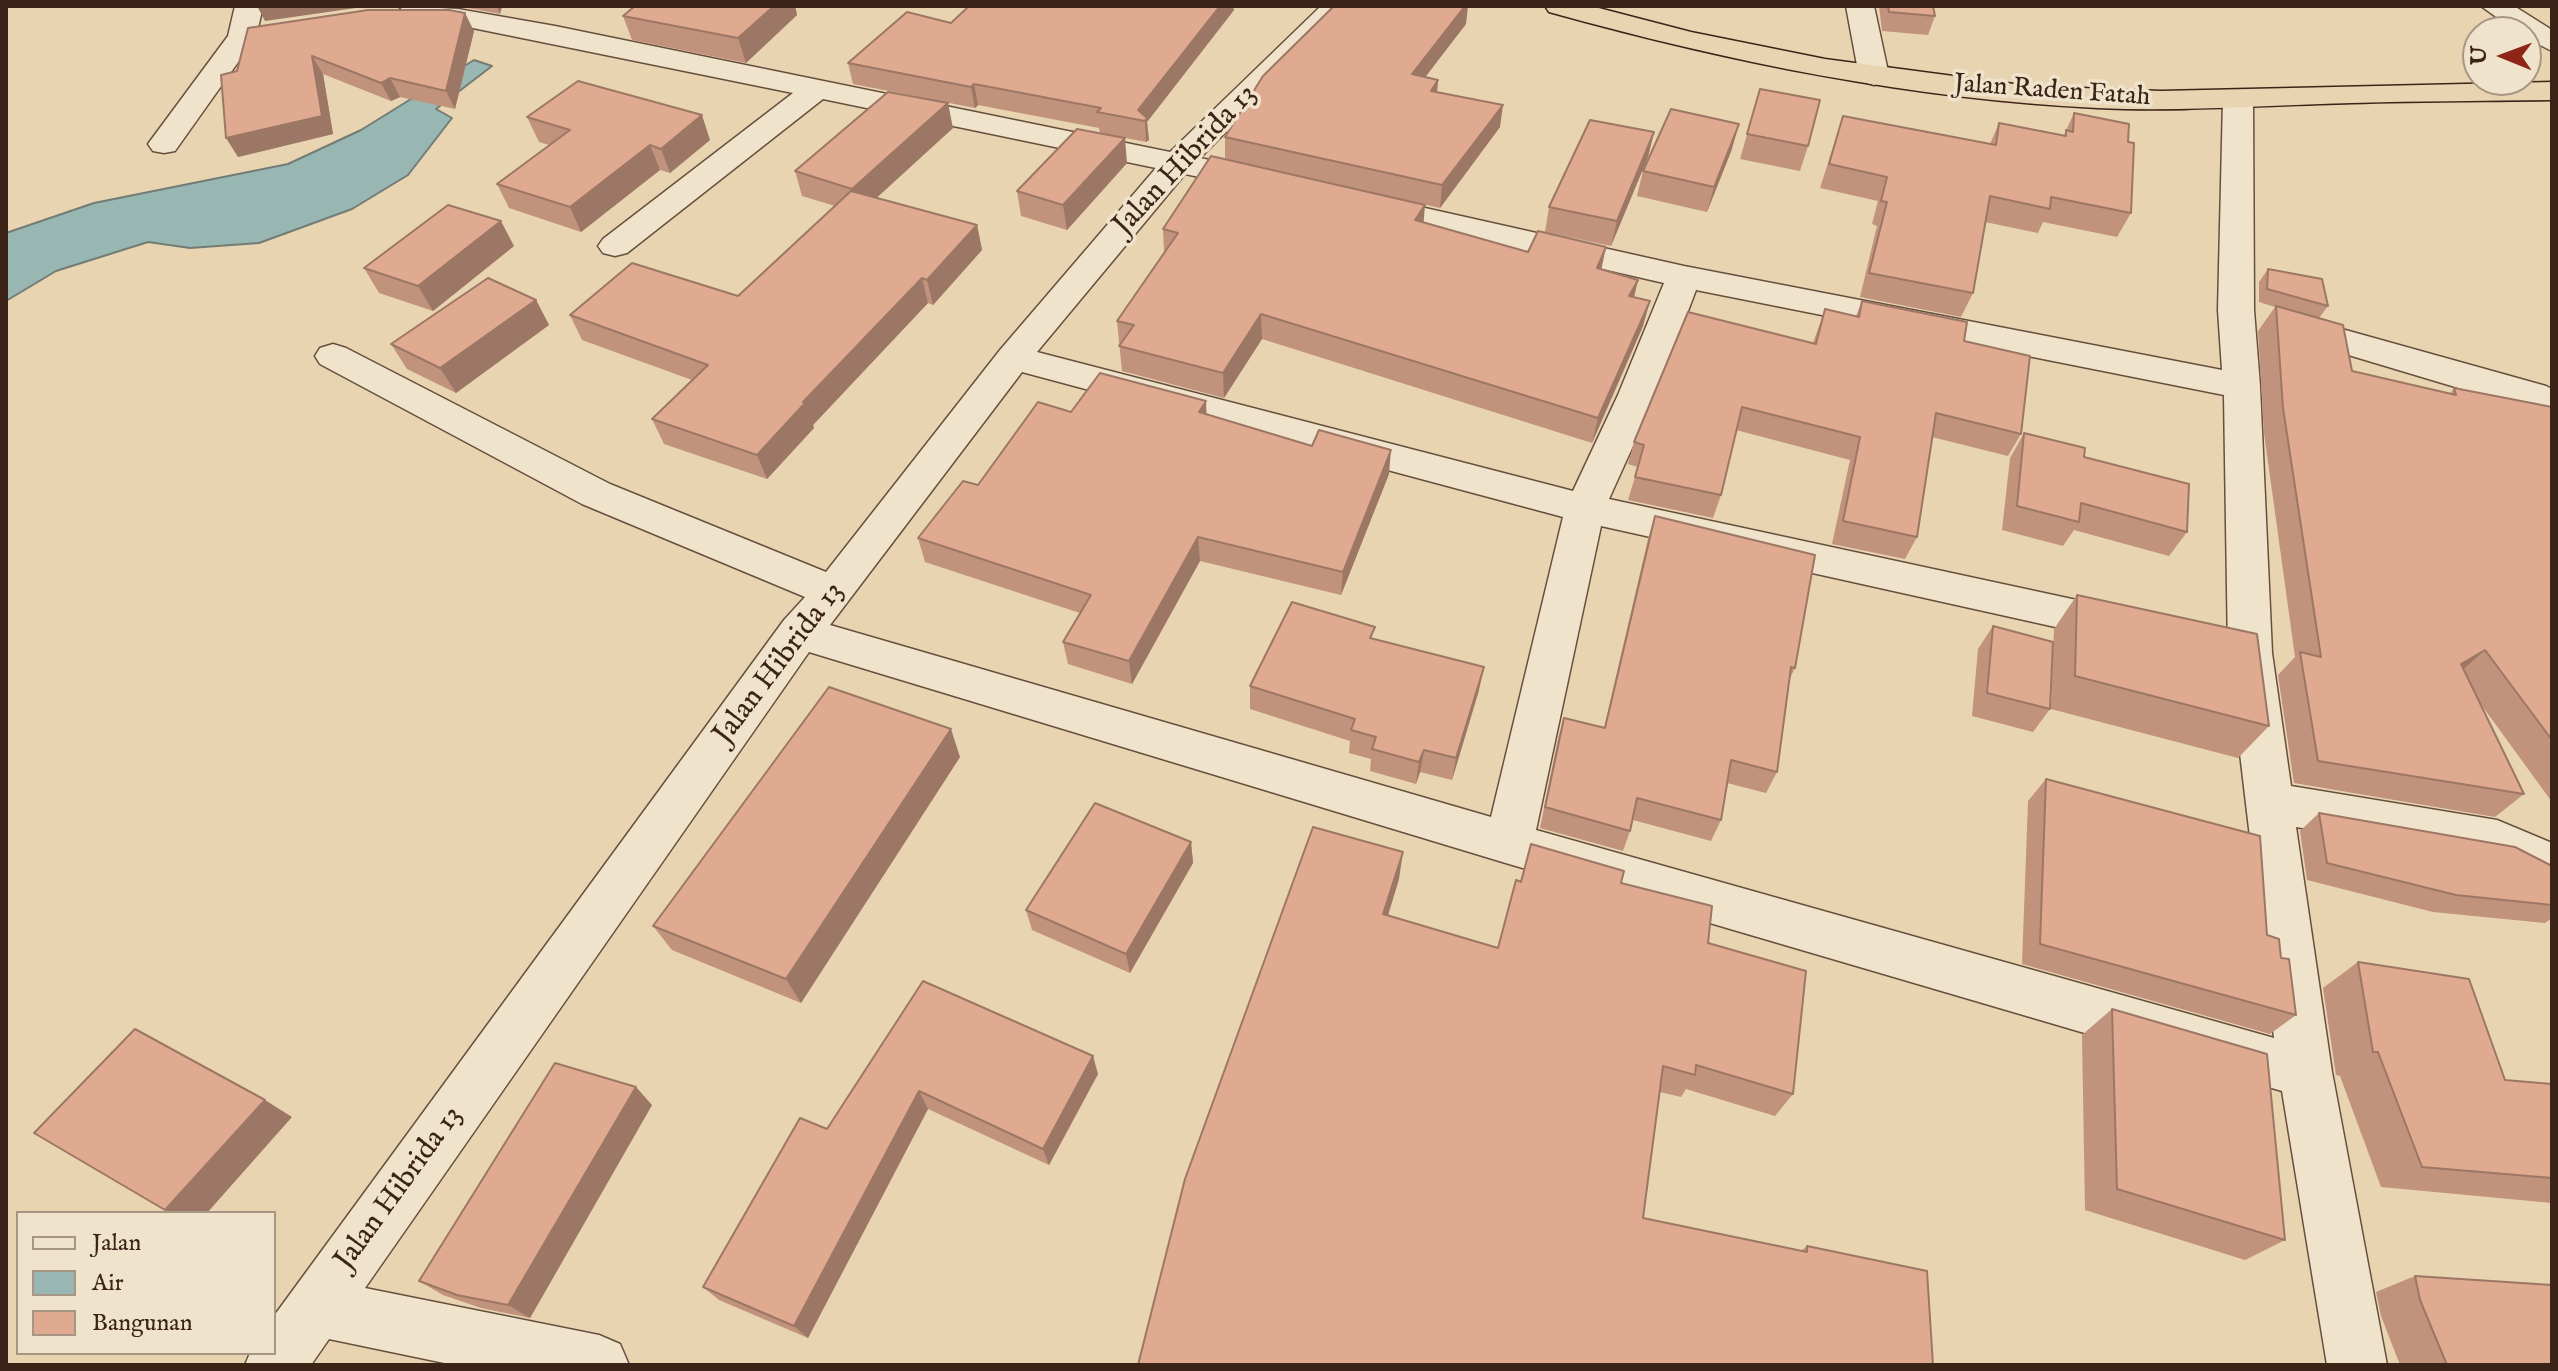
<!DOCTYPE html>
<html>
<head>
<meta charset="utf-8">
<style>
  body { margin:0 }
  #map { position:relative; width:2558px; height:1371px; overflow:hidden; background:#e8d4b1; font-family:"IM FELL English",serif }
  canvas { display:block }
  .frame { position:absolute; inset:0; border:8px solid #3c2318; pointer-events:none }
  .legend { position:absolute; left:16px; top:1211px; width:260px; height:144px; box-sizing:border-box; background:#f0e3cc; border:2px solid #a89684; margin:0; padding:10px 14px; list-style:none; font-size:24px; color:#3c2318 }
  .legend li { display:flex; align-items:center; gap:16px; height:40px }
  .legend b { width:40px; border:2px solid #a89684 }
  .north { position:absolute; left:2462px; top:16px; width:80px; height:80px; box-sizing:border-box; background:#f0e3cc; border:2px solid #a89684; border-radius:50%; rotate:271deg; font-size:22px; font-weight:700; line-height:32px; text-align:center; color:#3c2318 }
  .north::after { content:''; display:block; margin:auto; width:28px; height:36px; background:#8f2418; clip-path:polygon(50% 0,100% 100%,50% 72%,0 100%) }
</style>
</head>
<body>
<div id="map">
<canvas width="2558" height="1371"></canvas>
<div class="frame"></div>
<ul class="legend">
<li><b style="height:10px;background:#f0e3cc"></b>Jalan</li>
<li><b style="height:22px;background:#98b7b2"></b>Air</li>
<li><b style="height:22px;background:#e0aa90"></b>Bangunan</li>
</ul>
<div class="north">U</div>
</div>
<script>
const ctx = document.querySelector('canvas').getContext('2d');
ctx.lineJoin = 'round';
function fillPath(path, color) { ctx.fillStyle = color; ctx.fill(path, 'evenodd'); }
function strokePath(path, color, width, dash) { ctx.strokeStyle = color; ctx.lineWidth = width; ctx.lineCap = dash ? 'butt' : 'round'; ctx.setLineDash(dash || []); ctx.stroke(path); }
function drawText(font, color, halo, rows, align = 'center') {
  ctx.font = font + ' "IM FELL English",serif'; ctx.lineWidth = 7; ctx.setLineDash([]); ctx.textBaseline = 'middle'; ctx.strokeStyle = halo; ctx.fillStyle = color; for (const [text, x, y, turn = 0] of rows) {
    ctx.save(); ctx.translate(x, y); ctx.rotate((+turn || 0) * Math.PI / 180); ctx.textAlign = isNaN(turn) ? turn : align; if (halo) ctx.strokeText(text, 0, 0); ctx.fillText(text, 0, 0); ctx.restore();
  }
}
const water = new Path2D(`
  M474,60L492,66L436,109L452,118L408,175L352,209L259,243L190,248L148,242L56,271L6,301V233L94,203L288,164L361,130Z`);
fillPath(water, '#98b7b2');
strokePath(water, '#737c74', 2);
const minor = new Path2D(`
  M235,6H263L256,37L175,151L164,153L153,151L148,144L228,36Z
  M404,6L458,9L555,26L1170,152L1321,6H1351L1200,158L1272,173L1277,180L1272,187L1261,190L1185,174L1037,352L1573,491L1618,395L1664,283L1355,212L1351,205L1355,198L1367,195L1684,266L2222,370L2218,310L2223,99L2227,93L2238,90L2249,93L2253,99L2254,310L2260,386L2272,653L2291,786L2497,820L2552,843V892C2531,884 2513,870 2492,861L2296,827L2332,1072L2387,1365H2327L2282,1091L1509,864L809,652L365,1288L599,1335L620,1344L629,1365H454L329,1339L311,1365H245L250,1353H274V1316L784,620L805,597L582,504L320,364L315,356L320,348L333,344L346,348L610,484L826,572L1000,350L1156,168L823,99L627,253L615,256L603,253L598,246L603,239L793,93L458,25L400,19L396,13ZM1696,290L2224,395L2228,653L2274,1038L1536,830L1601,526L2123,642L2138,638L2144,626L2138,614L2123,610L1609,499L1656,395ZM1022,372L1563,517L1491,817L830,625Z
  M1846,6H1874L1889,76L1884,82L1874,85L1864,82L1859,76Z
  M2481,6H2514L2552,30V51L2526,38V32H2517Z
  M2288,314L2546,386L2552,389V416L2275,333L2270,325L2275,317Z`);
const trunk = new Path2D(`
  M1545,6H1591L1691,32L1825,59L2029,86L2161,91L2552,82V100C2485,101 2419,101 2352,103C2267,105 2182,112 2097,108C1911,99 1729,62 1549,12Z`);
strokePath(minor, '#674f3e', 3);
strokePath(trunk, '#3c2318', 3);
fillPath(minor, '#f0e3cc');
fillPath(trunk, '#e8d4b1');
fillPath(new Path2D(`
  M458,6H502L500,14Z
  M635,6H795L797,15L746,63L632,40L623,16Z
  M1879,6H1933L1935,16L1928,35L1882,31Z
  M1234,10L1147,122L1149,140L1146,142L1100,133L1099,128L978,105L975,108L853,84L848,63L951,23Z
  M1466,24L1425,77L1438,80L1437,92L1500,127L1440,208L1225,159V137Z
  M248,28L474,31L455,109L400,97L391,101L323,74L333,134L238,157L237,71Z
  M1760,89L1808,146L1800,171L1740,159Z
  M2074,113L2128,142L2131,213L2117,237L2043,222L2038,233L1985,222L1973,293L1961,317L1860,297L1877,226L1872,224L1878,201L1820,188L1843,116L1990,144L1999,123L2064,135Z
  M527,117L710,140L670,173L660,170L581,232L509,208L497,184L549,145L539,142Z
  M953,128L876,198L977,225L982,250L933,305L928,303L813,425L814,428L767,479L664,444L652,419L692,380L582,340L570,315L738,296L835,206L802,196L795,171Z
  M1654,132L1648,157L1611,246L1545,232L1549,207Z
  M1732,149L1707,212L1637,196L1643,171Z
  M1127,163L1067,230L1021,216L1017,191Z
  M1424,222L1528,252L1601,269L1638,280L1634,297L1643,326L1592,443L1262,339L1224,398L1122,371L1117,321L1164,252L1163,229Z
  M514,246L433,311L379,293L364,268Z
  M2268,269L2328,306L2319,318L2352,371L2450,394L2454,388L2552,407V802L2480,703L2524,794L2495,817L2294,783L2278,675L2295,657L2264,433L2258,331L2275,307L2259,302V282Z
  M536,300L549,325L456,393L407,369L391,344Z
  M1862,301L1964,341L2021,434L2008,456L1932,437L1917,537L1905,559L1832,544L1850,460L1736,430L1721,495L1713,518L1628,500L1638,467L1628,464L1634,442L1813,343L1825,309L1856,316Z
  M1071,412L1207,414L1389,474L1341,595L1200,561L1132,684L1068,664L1063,642L1080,613L925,562L918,538L978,485Z
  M2024,433L2187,532L2169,556L2074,530L2063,546L2002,530L2010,458Z
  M1655,516L1795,668L1789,680L1777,772L1766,793L1727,783L1721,820L1711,841L1633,820L1630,831L1623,851L1540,828L1558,739L1564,718L1604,728L1648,539Z
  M2077,595L2269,726L2238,758L2051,709L2054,629Z
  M1993,626L2050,709L2033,732L1972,716L1978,649Z
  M1374,639L1479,690L1452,780L1420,772L1416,784L1370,771L1371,759L1349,753L1350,741L1250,709V686Z
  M960,757L801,1003L672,950L653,926Z
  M2046,779L2267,935L2296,1015L2270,1034L2022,964L2028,801Z
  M2319,813L2552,870V918L2545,923L2433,912L2307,880L2300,831Z
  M1191,842L1193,863L1130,973L1032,930L1026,910Z
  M1531,844L1621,883L1708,943L1793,1094L1775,1116L1686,1089L1681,1097L1660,1092L1643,1218L1801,1251L1807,1246L1927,1271L1138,1365L1399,879L1388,916L1498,948L1520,882Z
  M2358,962L2505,1080L2552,1084V1203L2381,1187L2340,1076L2336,1075L2323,988Z
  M923,981L1098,1074L1049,1165L928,1109L808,1338L719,1300L703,1287L827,1129Z
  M2112,1009L2285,1240L2245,1260L2085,1210L2082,1035Z
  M652,1105L530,1318L481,1308L443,1295L419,1281Z
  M2415,1276L2552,1365H2400L2381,1316L2376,1292Z`), '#c1927c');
fillPath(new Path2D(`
  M257,6H370L265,21Z
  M497,6H502L500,14Z
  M774,6H795L797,15L746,63L738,38Z
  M1220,6H1233L1234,10L1147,122L1149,140L1146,142L1145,121L1138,110Z
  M1465,6H1468L1466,24L1410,97L1412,74Z
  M465,13L474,31L455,109L446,91Z
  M312,56L323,74L333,134L238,157L226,138Z
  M390,78L400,97L391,101L381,83Z
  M1438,80L1436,103L1431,91Z
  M974,84L978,105L975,108L971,87Z
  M948,103L953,128L859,214L852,189Z
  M1503,105L1500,127L1440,208L1442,185Z
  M702,115L710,140L670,173L661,149Z
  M1739,124L1732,149L1707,212L1714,187Z
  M1654,132L1648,157L1611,246L1617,221Z
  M1125,138L1127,163L1067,230L1063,205Z
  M650,145L660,170L581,232L570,207Z
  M1425,205L1423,230L1415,220Z
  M501,221L514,246L433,311L418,286Z
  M977,225L982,250L933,305L927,280Z
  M1606,247L1601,271L1597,268Z
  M922,278L928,303L813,425L814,428L767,479L757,455L803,402Z
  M1638,280L1632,305L1629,296Z
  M536,300L549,325L456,393L440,368Z
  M1650,301L1643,326L1592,443L1598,418Z
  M1261,314L1262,339L1224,398L1223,373Z
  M1206,401L1207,425L1199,412Z
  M1391,450L1389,474L1341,595L1343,572Z
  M1198,537L1200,561L1132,684L1129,661Z
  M2485,650L2458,674L2461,664Z
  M1484,667L1479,690L1452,780L1456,758Z
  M951,729L960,757L801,1003L786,979Z
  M1424,750L1420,772L1416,784L1419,762Z
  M1191,842L1193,863L1130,973L1126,954Z
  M1403,852L1399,879L1380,940L1383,914Z
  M1093,1056L1098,1074L1049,1165L1043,1149Z
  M636,1087L652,1105L530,1318L508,1305Z
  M919,1091L928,1109L808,1338L794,1326Z
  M265,1100L292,1117L207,1213H171L165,1210Z`), '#9d7765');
const building = new Path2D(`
  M635,6H774L738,38L623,16Z
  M969,6H1220L1138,110L1147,118L1145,121L1097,112L1101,108L974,84L971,87L848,63L907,12L951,23Z
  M1334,6H1465L1412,74L1438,80L1431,91L1503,105L1442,185L1225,137L1263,76Z
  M1888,6H1933L1935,16L1889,12Z
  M368,10H449L465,13L446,91L390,78L381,83L312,56L322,116L226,138L221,75L237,71L248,28Z
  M578,81L702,115L661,149L650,145L570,207L497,184L570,130L527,117Z
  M1760,89L1820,100L1808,146L1747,134Z
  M888,92L948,103L852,189L795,171Z
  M1671,109L1739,124L1714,187L1643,171Z
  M2074,113L2129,124L2128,142L2134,143L2131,213L2051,197L2050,209L1990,196L1973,293L1869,273L1887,202L1881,201L1887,177L1829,164L1843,116L1996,145L1999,123L2066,136V130L2073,132Z
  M1590,120L1654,132L1617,221L1549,207Z
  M1077,129L1125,138L1063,205L1017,191Z
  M1211,156L1425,205L1415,220L1528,252L1538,231L1606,247L1597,268L1638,280L1629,296L1650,301L1598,418L1261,314L1223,373L1119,346L1134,325L1117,321L1178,233L1163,229Z
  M851,191L977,225L927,280L922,278L803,402L805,403L757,455L652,419L708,365L570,315L632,263L738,296Z
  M448,205L501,221L418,286L364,268Z
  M2268,269L2322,279L2328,306L2267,289Z
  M488,278L536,300L440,368L391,344Z
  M1862,301L1967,322L1964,341L2030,356L2021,434L1936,413L1917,537L1843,521L1860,437L1742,407L1721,495L1635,477L1644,445L1634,442L1688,312L1816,344L1825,309L1859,317Z
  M2276,306L2343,325L2352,371L2456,395L2454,388L2552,407V740L2485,650L2461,664L2524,794L2318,761L2300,652L2321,657L2283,408Z
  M1100,373L1206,401L1199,412L1312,446L1319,430L1391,450L1343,572L1198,537L1129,661L1063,642L1091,595L918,538L963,481L978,485L1038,402L1071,412Z
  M2024,433L2085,448L2084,457L2189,484L2187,532L2081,503L2079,522L2017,506Z
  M1655,516L1815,555L1795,668L1791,667L1777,772L1731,760L1721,820L1637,798L1630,831L1545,807L1564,718L1605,728Z
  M2077,595L2257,634L2269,726L2075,676Z
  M1292,602L1375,627L1370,638L1484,667L1456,758L1424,750L1419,762L1372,749L1376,737L1351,730L1355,719L1250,686Z
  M1993,626L2053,642L2050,709L1987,693Z
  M829,687L951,729L786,979L653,926Z
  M2046,779L2260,836L2267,935L2279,939L2281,958L2289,959L2296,1015L2040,944Z
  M1095,803L1191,842L1126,954L1026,910Z
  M2319,813L2515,847L2550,865L2552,870V905L2456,895L2327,863Z
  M1313,827L1403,852L1383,914L1498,948L1516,880L1521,882L1531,844L1624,871L1621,883L1712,906L1708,943L1806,971L1793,1094L1696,1065L1695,1075L1663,1066L1643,1218L1807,1252V1246L1927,1271L1933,1365H1138L1185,1179Z
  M2358,962L2469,979L2505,1080L2552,1084V1178L2422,1167L2378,1052H2373Z
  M923,981L1093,1056L1043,1149L919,1091L794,1326L703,1287L800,1118L827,1129Z
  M2112,1009L2267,1054L2285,1240L2117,1189Z
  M135,1029L265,1100L165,1210L34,1133Z
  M555,1063L636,1087L508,1305L457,1295L419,1281Z
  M2415,1276L2552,1285V1365H2447L2420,1300Z`);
fillPath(building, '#e0aa90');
strokePath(building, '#9d7765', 2);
drawText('26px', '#3c2318', '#f0e3cc', [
  ["Jalan Raden Fatah",2052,92,4]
]);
drawText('30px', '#3c2318', '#f0e3cc', [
  ["Jalan Hibrida 13",1186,161,-47],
  ["Jalan Hibrida 13",780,664,-53],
  ["Jalan Hibrida 13",400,1189,-54]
]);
</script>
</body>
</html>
